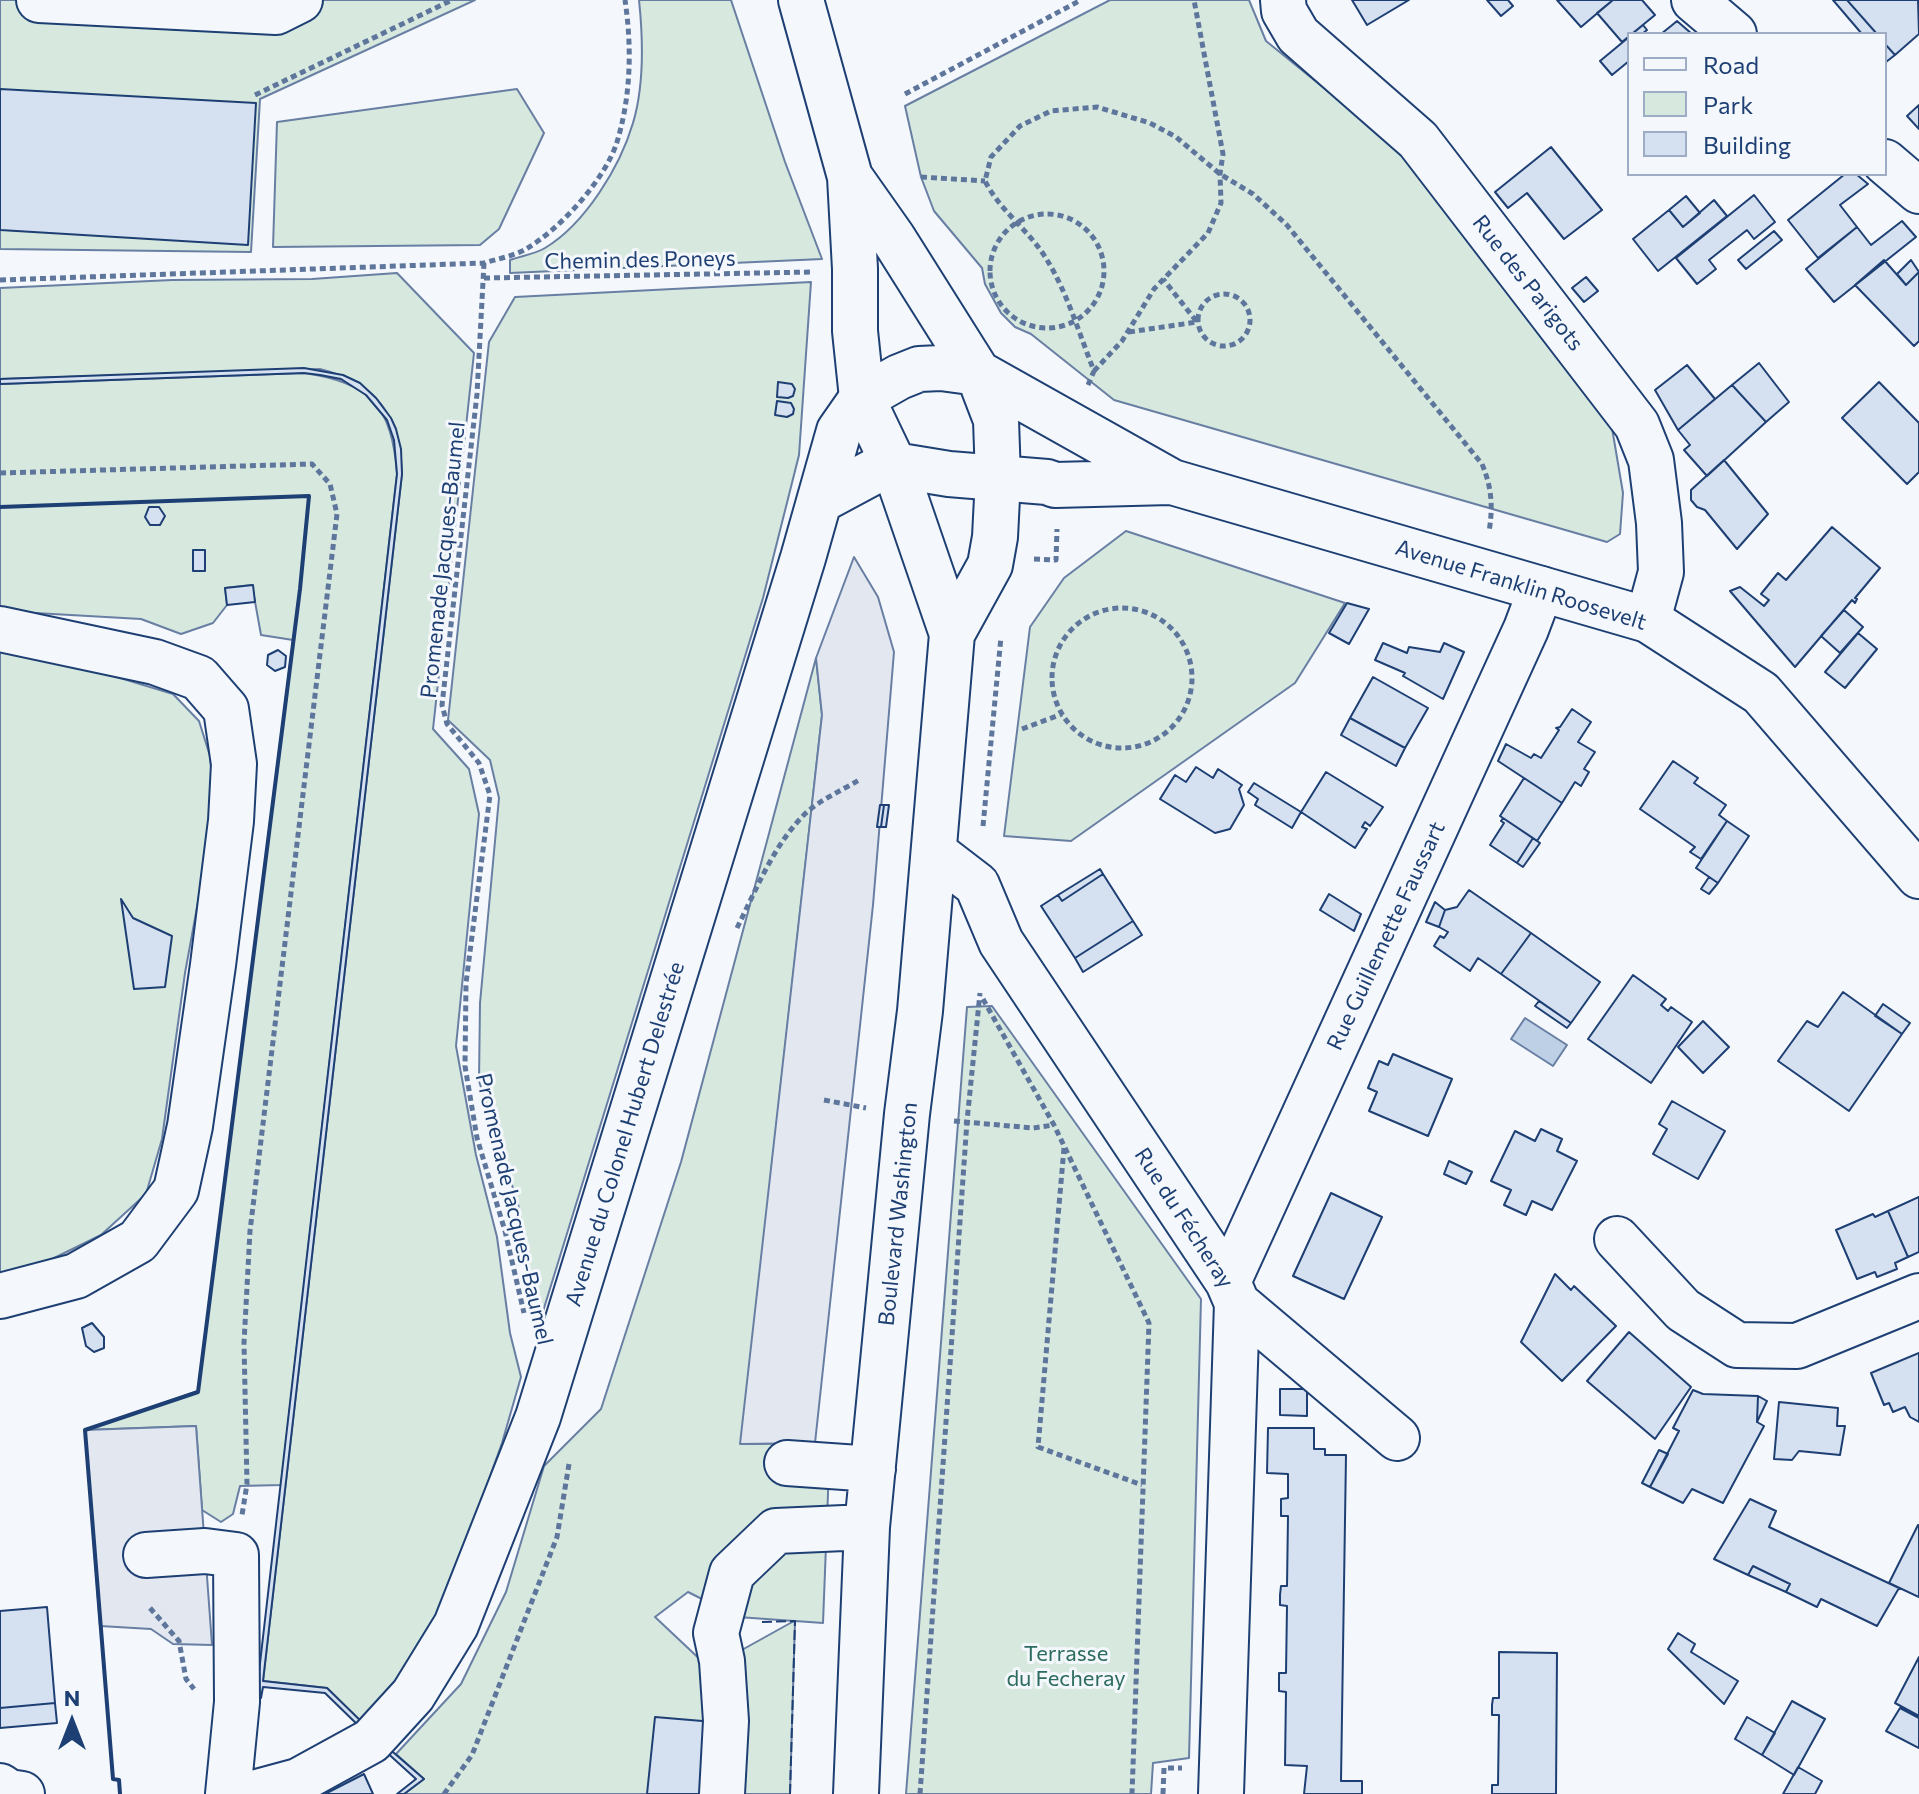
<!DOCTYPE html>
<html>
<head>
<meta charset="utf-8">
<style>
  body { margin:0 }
  #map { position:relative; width:1919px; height:1794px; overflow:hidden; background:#f4f7fb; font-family:Commissioner,sans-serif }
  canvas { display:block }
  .legend { position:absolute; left:1627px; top:32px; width:260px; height:144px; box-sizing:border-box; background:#f4f7fb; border:2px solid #9eadc5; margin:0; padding:10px 14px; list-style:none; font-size:24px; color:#1d3f73 }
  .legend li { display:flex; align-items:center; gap:16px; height:40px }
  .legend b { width:40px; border:2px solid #9eadc5 }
  .north { position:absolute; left:32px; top:1682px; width:80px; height:80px; -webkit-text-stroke:6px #f4f7fb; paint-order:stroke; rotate:0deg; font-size:22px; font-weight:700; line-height:32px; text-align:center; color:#1d3f73 }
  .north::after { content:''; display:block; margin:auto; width:28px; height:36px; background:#1d3f73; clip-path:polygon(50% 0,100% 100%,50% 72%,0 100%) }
</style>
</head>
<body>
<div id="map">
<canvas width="1919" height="1794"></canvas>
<ul class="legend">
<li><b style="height:10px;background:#f4f7fb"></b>Road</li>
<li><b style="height:22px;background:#d7e8df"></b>Park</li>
<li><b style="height:22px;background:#d5e0f0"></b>Building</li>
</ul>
<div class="north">N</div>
</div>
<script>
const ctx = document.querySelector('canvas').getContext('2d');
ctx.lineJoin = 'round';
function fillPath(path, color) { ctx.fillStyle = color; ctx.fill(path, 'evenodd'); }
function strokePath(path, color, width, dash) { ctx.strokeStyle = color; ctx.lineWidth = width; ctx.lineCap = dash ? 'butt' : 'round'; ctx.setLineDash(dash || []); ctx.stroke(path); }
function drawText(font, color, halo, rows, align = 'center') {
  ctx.font = font + ' Commissioner,sans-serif'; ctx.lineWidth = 6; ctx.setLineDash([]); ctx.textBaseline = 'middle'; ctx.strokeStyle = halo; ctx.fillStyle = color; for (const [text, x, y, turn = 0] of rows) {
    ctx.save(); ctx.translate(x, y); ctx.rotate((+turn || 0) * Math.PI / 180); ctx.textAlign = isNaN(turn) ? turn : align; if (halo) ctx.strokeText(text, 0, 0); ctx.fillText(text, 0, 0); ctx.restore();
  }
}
const green = new Path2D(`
  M0,0H475L260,99L251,252L0,249Z
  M639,0H731L785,162L822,259L510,273V260C521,256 535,254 545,248C585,224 620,167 633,123C644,86 643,38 639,0Z
  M1110,0H1249L1266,41L1403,152L1612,428L1623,493L1620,534L1607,542L1114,400L1031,334L1015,327L1001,313L985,284L982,268L934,211L921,177L905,106Z
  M517,89L544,133L499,229L480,245L273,247L277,122Z
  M397,273L474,353L433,729L469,769L479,814L456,1046L476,1155L497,1237L510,1333L521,1377L502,1443L446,1599L410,1662L362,1723L327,1688L263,1681L402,474C399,416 379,384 320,369L0,379V288L172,280L312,279Z
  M811,282L799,455L763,598L536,1334L532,1285L518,1204L479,1081L480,1003L499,798L490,760L448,720L489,342L515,297Z
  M304,373C372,382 392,408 397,474L281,1485L240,1486L233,1514L221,1522L202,1510L196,1426L85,1430L198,1391L293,640L261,635L252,585L225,588L227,605L213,623L181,634L141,619L0,611V384Z
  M1126,531L1345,603L1295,683L1071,841L1004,836L1030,627L1064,578Z
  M0,649L41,654L173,694L199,721L210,756L215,809L185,973L162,1139L146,1194L101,1235L48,1261L0,1274Z
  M816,658L822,715L741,1444L815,1443L829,1468L823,1623L795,1621L790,1794H404L424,1779L396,1754L461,1684L506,1592L544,1466L601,1409L681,1162ZM688,1592L738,1617L794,1621L722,1661L706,1665L655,1617Z
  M992,1006L1201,1299L1189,1758L1153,1763L1151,1794H906L967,1007Z`);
fillPath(green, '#d7e8df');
strokePath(green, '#687fa3', 2);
const parking = new Path2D(`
  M854,557L878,597L894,652L873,905L815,1443L740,1444L822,715L816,658Z
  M196,1426L212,1645L173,1644L151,1629L100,1626L85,1430Z`);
fillPath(parking, '#e3e8f0');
strokePath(parking, '#687fa3', 2);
const water = new Path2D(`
  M1525,1018L1567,1045L1553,1066L1511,1039Z`);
fillPath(water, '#bed0e5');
strokePath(water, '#687fa3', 2);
const building = new Path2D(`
  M1352,0H1409L1367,25Z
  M1487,0H1508L1513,6L1501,16Z
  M1557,0H1613L1581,27Z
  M1613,0H1642L1655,15L1622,42L1597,13Z
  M1833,0H1847L1877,34H1862Z
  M1847,0H1918L1919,34L1895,55L1885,44V34H1877Z
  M1677,21L1692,34H1661L1671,26Z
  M1643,25L1647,30L1642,34H1632Z
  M1629,37V61L1612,75L1600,61Z
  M1885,44L1895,55L1886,62L1885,61Z
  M0,89L256,103L248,245L0,230Z
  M1919,105V129L1907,116Z
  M1551,147L1602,210L1564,239L1527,193L1508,208L1495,192Z
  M1845,174H1856L1868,184L1840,205L1857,227L1818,258L1788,220Z
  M1754,195L1775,222L1754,239L1747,230L1709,260L1716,269L1697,284L1676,258Z
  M1686,196L1700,213L1683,227L1669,210Z
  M1714,200L1727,216L1658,271L1633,239L1669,210L1683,227Z
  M1902,221L1916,237L1834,302L1806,269L1857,227L1871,245Z
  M1774,231L1782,240L1746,269L1738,260Z
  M1884,260L1906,285L1919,272V341L1914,346L1855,285Z
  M1911,260L1919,272L1906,285L1897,274Z
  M1586,277L1598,291L1584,302L1572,288Z
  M1759,363L1789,402L1766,422L1732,385Z
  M1687,365L1715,399L1678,430L1655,390Z
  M304,368L343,375L360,383L376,398L391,418L396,429L401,449L402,474L263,1681L327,1688L367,1727L363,1730L325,1693L263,1687L261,1698H256L397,474L394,440L387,420L366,395L341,379L320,375L304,373L0,384V379Z
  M778,382L792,384L795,389L793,396L788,398L777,397Z
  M1879,382L1919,423V472L1907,484L1842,418Z
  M1732,385L1766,422L1707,476L1684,450L1690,445L1678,430Z
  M777,401L791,403L794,409L793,414L787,417L775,415Z
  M1724,460L1768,514L1737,549L1705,510L1697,507L1691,500V490Z
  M149,507H159L165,516L160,525H150L145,517Z
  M1832,527L1880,568L1855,598L1857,599L1855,603L1852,600L1795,667L1730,591L1740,587L1764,606L1769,600L1761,594L1778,573L1786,580Z
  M193,550H205V571H193Z
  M253,585L255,602L227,605L225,588Z
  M1347,603L1369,609L1349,644L1329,633Z
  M1844,610L1863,627L1840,653L1821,636Z
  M1858,633L1877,649L1845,688L1825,672Z
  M1383,643L1407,653L1409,647L1440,652L1444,643L1464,652L1443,699L1403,676L1405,673L1375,660Z
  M278,650L286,656L285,667L275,671L267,665L268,655Z
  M1373,677L1428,708L1405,748L1350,718Z
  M1572,709L1591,722L1578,742L1595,752L1584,769L1589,772L1581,786L1575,782L1562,803L1498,761L1506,744L1531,758L1534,754L1541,758L1559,730L1556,728L1560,727Z
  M1350,718L1405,748L1396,766L1341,735Z
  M1673,761L1698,778L1694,783L1726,805L1719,815L1727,821L1701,859L1690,852L1695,847L1640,809Z
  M1196,767L1213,778L1218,769L1242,785L1239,789L1244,805L1230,829L1215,833L1160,799L1175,775L1186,782Z
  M1326,772L1383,807L1370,826L1365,822L1362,827L1367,829L1355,848L1301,812Z
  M1524,778L1562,803L1537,841L1500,816Z
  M1254,783L1301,812L1292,828L1255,805L1258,799L1248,792Z
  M880,805H884L881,827H877Z
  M884,805H889L886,827H881Z
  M1503,818L1533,838L1517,863L1490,845L1504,823L1501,821Z
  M1727,821L1749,836L1718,883L1696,868Z
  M1533,838L1540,843L1523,867L1517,863Z
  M1100,869L1103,874L1062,901L1058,895Z
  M1103,874L1133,921L1075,958L1041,906L1058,895L1062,901Z
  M1709,877L1718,883L1709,894L1701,889Z
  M1469,890L1531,933L1501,974L1478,958L1470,971L1434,946L1440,936L1444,938L1448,932L1439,927L1445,910L1457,907Z
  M1329,894L1361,914L1354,931L1320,910Z
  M121,899L133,918L172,936L165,987L134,989Z
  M1435,902L1445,910L1439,927L1426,922Z
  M1133,921L1142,935L1083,972L1075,958Z
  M1531,933L1600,982L1571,1023L1501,974Z
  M1633,975L1666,999L1661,1005L1668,1011L1671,1007L1692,1022L1651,1083L1588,1039Z
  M1843,992L1902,1034L1849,1111L1778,1061L1807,1021L1818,1027Z
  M1539,1001L1571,1023L1567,1028L1535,1006Z
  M1883,1004L1910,1023L1902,1034L1875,1016Z
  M1703,1021L1729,1047L1703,1073L1678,1047Z
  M1393,1054L1452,1079L1428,1136L1369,1111L1377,1092L1368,1088L1379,1061L1388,1065Z
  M1672,1101L1725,1131L1698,1179L1653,1154L1667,1129L1659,1124Z
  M1541,1129L1562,1139L1557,1151L1577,1161L1552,1210L1532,1201L1526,1215L1504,1205L1511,1190L1491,1181L1515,1131L1535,1141Z
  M1449,1161L1472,1172L1466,1184L1444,1174Z
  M1331,1193L1382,1217L1344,1299L1293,1276Z
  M1919,1197V1252L1908,1257L1888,1211Z
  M1888,1211L1908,1257L1895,1263L1897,1269L1877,1277L1875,1272L1857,1279L1836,1230L1873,1214L1875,1217Z
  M1555,1274L1571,1290L1574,1286L1616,1326L1562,1381L1521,1342Z
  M92,1323L104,1337V1348L94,1352L86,1346L82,1328Z
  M1629,1332L1691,1387L1655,1439L1587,1381Z
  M1919,1353V1422L1910,1417L1905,1407L1893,1412L1889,1403L1884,1405L1871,1373Z
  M1280,1389H1307V1416L1280,1415Z
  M1693,1390L1703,1394L1758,1396L1757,1422L1764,1426L1723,1503L1692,1489L1683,1503L1650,1487L1679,1431L1673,1428Z
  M1758,1396L1767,1401L1757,1422Z
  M1779,1402L1838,1408L1837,1426H1845L1840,1455L1799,1451L1792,1460L1774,1459Z
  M1268,1428H1314V1449H1325V1455H1346L1341,1781H1362V1794H1304L1307,1766L1285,1765L1286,1692L1279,1691V1673H1286L1287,1606L1280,1605V1595L1281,1586H1287L1288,1516H1281V1499L1288,1498V1474L1267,1473Z
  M1659,1450L1668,1454L1650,1487L1642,1483Z
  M1750,1499L1776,1511L1769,1527L1899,1588L1877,1626L1821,1599L1817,1607L1786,1592L1790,1584L1753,1566L1748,1575L1714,1559Z
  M1918,1525H1919V1597L1889,1583Z
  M1753,1566L1790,1584L1786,1592L1748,1575Z
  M47,1607L55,1703L0,1708V1611Z
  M1678,1633L1695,1644L1691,1652L1738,1681L1724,1704L1668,1649Z
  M1499,1652L1557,1653L1556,1794H1492V1785H1498L1499,1715H1492V1705L1493,1698H1499Z
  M1919,1657V1716L1895,1703Z
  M1792,1701L1825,1719L1794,1775L1762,1755Z
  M55,1703L57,1723L0,1728V1708Z
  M1900,1708L1919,1718V1748L1886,1731Z
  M655,1717L714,1722L707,1794H647Z
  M1747,1717L1775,1733L1762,1755L1735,1739Z
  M386,1746L424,1779L404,1794H397L416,1779L383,1749Z
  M1798,1767L1822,1781L1815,1794H1783Z
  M364,1774L373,1794H325Z`);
fillPath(building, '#d5e0f0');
strokePath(building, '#1d3f73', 2);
const minor = new Path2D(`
  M39,0L276,12L300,0
  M1283,0L1284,11L1298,35L1418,140L1637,425L1651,460L1659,523L1661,572L1648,620
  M1694,0L1734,34
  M1885,162L1919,191
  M821,500L875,471L894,465L952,634
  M0,629L155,662L199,678L226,709L234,764L231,821L213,965L190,1126L176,1190L138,1241L76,1276L0,1296
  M934,852L977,885L1001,942L1228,1282L1237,1303L1221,1794
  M1617,1239L1683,1310L1737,1345L1797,1346L1919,1296
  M1228,1282L1526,629L1541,589
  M1237,1303L1397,1438
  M787,1463L873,1469
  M146,1555L205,1551L236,1555L237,1702L228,1794
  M0,1786L9,1792L22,1794
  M250,1794L298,1781L371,1741L413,1695L456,1625L538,1417L803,558L839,431L862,398
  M722,1794L726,1721L722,1661L716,1633L732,1573L776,1531L867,1527
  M856,1794L867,1527L907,1114L920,1011L952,634L990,565L995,537L998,478`);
const major = new Path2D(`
  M801,0L850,177L855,269V331L862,398L894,465L949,474L1047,482L1055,485L1170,482
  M850,177L893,238L978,373L996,420L998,478
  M862,398L899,377L919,369L941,368L978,373L1172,482L1648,620L1761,693L1919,876`);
strokePath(minor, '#1d3f73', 48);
strokePath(major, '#1d3f73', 48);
strokePath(new Path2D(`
  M905,94L1081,0
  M255,95L452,0
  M921,177L985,181
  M990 271a57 57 0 1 1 114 0a57 57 0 1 1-114 0Z
  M484,263L477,394L442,705L447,724L479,763L490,795L466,983L465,1066L477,1138L505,1231L524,1313
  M484,278L814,272
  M0,280L484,263C497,259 514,256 526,249C560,229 605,180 617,142C631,96 632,47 625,0
  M1198 320a26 26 0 1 1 52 0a26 26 0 1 1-52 0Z
  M1129,332L1197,322L1163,279
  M1094,371L1122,341L1154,289L1208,233L1221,203L1220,174L1223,154L1194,0
  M1088,385L1094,371C1080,336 1067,292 1047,260C1030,231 1000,211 985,181L991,157L1020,126L1051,111L1097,107L1150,123L1176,137L1220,174L1253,194L1286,224L1482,464C1492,488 1493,507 1489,532
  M0,473L312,464L330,484L337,514L250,1231L244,1343L247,1484L242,1515
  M1034,559L1056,560L1057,529
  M1052 678a70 70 0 1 1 140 0a70 70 0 1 1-140 0Z
  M1022,729L1062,714
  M983,826L1001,637
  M737,928C756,890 772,849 801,818C815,802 841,791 859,780
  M983,999L1054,1125L1149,1323L1132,1794
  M824,1100L866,1108
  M954,1121L1033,1128L1054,1125
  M1064,1148L1038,1447L1142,1485
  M150,1608L179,1641L186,1679L194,1689
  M444,1794L472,1755L557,1537L569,1464
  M920,1794L967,1121L980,993
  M1163,1794L1164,1768H1182`), '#5e769c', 5, [6, 4]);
strokePath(minor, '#f4f7fb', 44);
strokePath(major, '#f4f7fb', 44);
strokePath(new Path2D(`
  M762,1622L795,1621L790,1794`), '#1d3f73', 2, [10, 4]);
strokePath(new Path2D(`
  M0,507L309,496L300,589L198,1392L85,1430L113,1779L119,1780L120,1794`), '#1d3f73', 4);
drawText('22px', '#1d3f73', '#f4f7fb', [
  ["Chemin des Poneys",640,260,-1],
  ["Rue des Parigots",1528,283,52],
  ["Promenade Jacques-Baumel",443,560,-84],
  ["Avenue Franklin Roosevelt",1521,585,17],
  ["Rue Guillemette Faussart",1386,936,-65],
  ["Avenue du Colonel Hubert Delestrée",625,1134,-73],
  ["Promenade Jacques-Baumel",514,1209,77],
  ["Boulevard Washington",898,1214,-84],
  ["Rue du Fécheray",1184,1218,57]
]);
drawText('22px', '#2c6c60', '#f4f7fb', [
  ["Terrasse",1066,1654],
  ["du Fecheray",1066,1679]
]);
</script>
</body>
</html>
